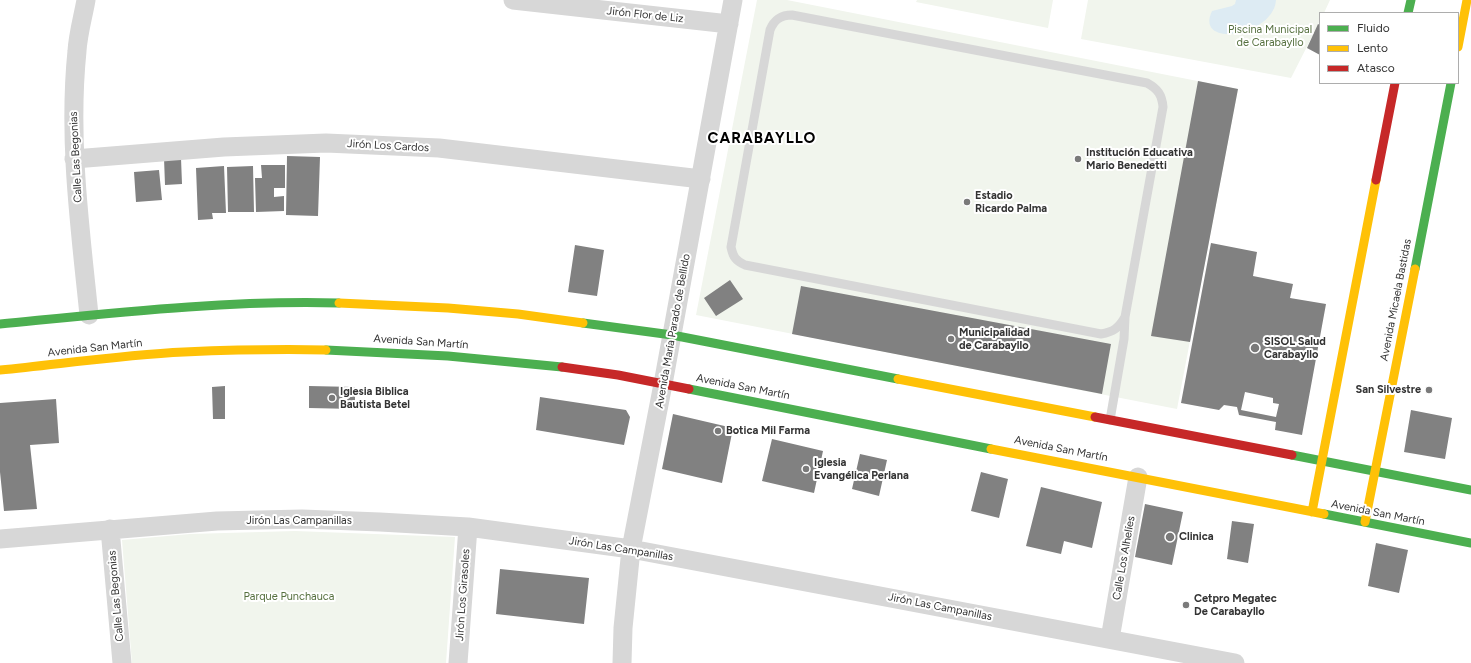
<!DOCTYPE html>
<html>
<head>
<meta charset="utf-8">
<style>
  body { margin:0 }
  #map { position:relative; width:1471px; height:663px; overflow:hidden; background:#fff; font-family:Figtree,sans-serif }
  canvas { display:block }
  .legend { position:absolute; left:1319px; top:12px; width:140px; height:72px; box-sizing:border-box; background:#fff; border:1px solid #adadad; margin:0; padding:5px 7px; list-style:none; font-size:12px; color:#333 }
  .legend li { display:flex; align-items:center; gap:8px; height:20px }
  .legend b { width:20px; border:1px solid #adadad }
</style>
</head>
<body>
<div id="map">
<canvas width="1471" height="663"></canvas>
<ul class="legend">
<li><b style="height:5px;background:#4caf50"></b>Fluido</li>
<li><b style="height:5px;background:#ffc107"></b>Lento</li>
<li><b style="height:5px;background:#c62828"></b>Atasco</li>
</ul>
</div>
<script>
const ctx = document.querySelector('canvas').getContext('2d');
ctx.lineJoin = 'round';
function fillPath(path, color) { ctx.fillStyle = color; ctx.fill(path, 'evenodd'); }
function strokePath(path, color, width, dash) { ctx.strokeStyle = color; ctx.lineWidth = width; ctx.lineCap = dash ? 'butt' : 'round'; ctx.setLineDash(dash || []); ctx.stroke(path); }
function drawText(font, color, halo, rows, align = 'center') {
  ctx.font = font + ' Figtree,sans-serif'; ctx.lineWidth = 4; ctx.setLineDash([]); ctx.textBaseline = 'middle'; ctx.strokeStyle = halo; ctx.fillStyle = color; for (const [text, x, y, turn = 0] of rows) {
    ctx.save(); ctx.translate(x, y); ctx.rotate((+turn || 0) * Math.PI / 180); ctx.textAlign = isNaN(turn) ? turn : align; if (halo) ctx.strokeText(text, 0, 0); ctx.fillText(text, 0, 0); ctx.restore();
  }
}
fillPath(new Path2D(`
  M757,0H787L1238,89L1177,409L696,315Z
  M917,0H1053L1048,28L916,2Z
  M1088,0H1330L1324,13H1320V21L1291,78L1081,39Z
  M295,531L455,537L446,663H132L122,540L190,534Z`), '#f1f5ed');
fillPath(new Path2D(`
  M1236,0H1276C1274,36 1194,49 1212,11L1232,6L1235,4Z`), '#ddebf3');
fillPath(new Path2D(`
  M1318,24L1320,25V55L1307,48Z
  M1198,81L1238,89L1190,342L1151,336Z
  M287,156L320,157L318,216L286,215Z
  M164,158H181L182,184L165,185Z
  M261,165H285V188H274V197L284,196V211L256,212L255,178H262Z
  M224,166L226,213H212L213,219L198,220L196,168Z
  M253,166L254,212H228L227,167Z
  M159,170L162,200L136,202L134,172Z
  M1211,243L1257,252L1253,276L1293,284L1290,298L1326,304L1302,435L1275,430L1276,422L1239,415L1237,407L1224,405L1219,410L1181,403ZM1245,392L1273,398V403L1279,404L1276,417L1241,410Z
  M575,245L604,250L597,296L568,292Z
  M730,280L743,299L716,316L704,298Z
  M801,286L1111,344L1102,394L792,334Z
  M225,386V419H213L212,387Z
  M309,386L355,387V409L309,408Z
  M540,397L626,410L630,417L624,445L536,430Z
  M56,399L59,443L30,445L37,509L4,511L0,472V403Z
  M1411,410L1452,418L1445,459L1404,452Z
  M673,414L733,428L722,483L662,469Z
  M772,439L823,451L814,493L762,481Z
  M860,454L887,460L879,496L852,489Z
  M981,472L1008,479L999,518L971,511Z
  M1041,487L1102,502L1092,548L1064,541L1061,554L1026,546Z
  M1145,504L1183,512L1172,565L1135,557Z
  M1232,521L1254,524L1248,563L1227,559Z
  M1376,543L1408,550L1399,593L1368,586Z
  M500,569L589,578L584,624L496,614Z`), '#818181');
strokePath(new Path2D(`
  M1110,420L1124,339L1125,317L1163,107C1162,95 1158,89 1147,83L792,15C780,15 774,20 770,30L731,247C733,257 736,261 745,265L1101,334C1113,332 1119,328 1125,317`), '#d7d7d7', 9);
strokePath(new Path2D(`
  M86,0C83,17 78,34 77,51C68,139 80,227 89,315
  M513,0L729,24
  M74,159L224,147L326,143L439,148L701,179
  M110,529L122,663
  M0,539L217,521L302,519L380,522L468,527L631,549L1235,663
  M1110,639L1138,477
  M458,663L468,527
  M622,663L623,628L631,549L663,384L733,0`), '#d7d7d7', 19);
strokePath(new Path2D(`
  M1408,13L1411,0
  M1415,269L1451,83
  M583,323L672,335L898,379
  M0,324C113,313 226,300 339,303
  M326,350L448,356L562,367
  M689,389L991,449
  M1292,455L1471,490
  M1324,514L1471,543`), '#4caf50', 9);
strokePath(new Path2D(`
  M1458,47L1467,0
  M339,303L448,308L518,314L583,323
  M0,370C61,364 122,355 184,352C231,350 279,349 326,350
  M898,379L1095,417
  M991,449L1324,514
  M1312,512L1376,180
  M1365,522L1415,269`), '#ffc107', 9);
strokePath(new Path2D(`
  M1376,180L1395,83
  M562,367L618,375L689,389
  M1095,417L1292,455`), '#c62828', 9);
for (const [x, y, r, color] of [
  [1078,159,4,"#7a7a7a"],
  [967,202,4,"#7a7a7a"],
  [951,339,4,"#7a7a7a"],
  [1255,348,5,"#7a7a7a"],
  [1429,390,4,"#7a7a7a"],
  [332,398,4,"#7a7a7a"],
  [718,431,4,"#7a7a7a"],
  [806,469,4,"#7a7a7a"],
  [1170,537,5,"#7a7a7a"],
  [1186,605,4,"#7a7a7a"]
]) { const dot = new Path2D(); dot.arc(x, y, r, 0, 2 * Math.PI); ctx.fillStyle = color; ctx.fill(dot); strokePath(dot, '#fff', 1.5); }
drawText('11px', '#333', '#fff', [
  ["Jirón Flor de Liz",645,15,6],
  ["Jirón Los Cardos",388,146,3],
  ["Calle Las Begonias",76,157,-93],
  ["Avenida Micaela Bastidas",1396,300,-79],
  ["Avenida María Parado de Bellido",673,331,-80],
  ["Avenida San Martín",421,342,4],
  ["Avenida San Martín",95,348,-6],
  ["Avenida San Martín",743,387,11],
  ["Avenida San Martín",1061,449,11],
  ["Avenida San Martín",1378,513,11],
  ["Jirón Las Campanillas",299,521],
  ["Jirón Las Campanillas",621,549,9],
  ["Calle Los Alhelíes",1124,558,-80],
  ["Jirón Los Girasoles",463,595,-86],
  ["Calle Las Begonias",116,596,-95],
  ["Jirón Las Campanillas",940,607,11]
]);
drawText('11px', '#56703f', '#fff', [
  ["Piscina Municipal",1270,30],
  ["de Carabayllo",1270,43],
  ["Parque Punchauca",289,597]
]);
drawText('bold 11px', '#333', '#fff', [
  ["Institución Educativa",1086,153],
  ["Mario Benedetti",1086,166],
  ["Estadio",975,196],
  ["Ricardo Palma",975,209],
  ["Municipalidad",959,333],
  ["de Carabayllo",959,346],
  ["SISOL Salud",1264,342],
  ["Carabayllo",1264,355],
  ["San Silvestre",1421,390,"right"],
  ["Iglesia Biblica",340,392],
  ["Bautista Betel",340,405],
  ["Botica Mil Farma",726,431],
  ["Iglesia",814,463],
  ["Evangélica Perlana",814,476],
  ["Clinica",1179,537],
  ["Cetpro Megatec",1194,599],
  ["De Carabayllo",1194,612]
], 'left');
ctx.letterSpacing = '1px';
drawText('bold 15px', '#000', '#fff', [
  ["CARABAYLLO",762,139]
]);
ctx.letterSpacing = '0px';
</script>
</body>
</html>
